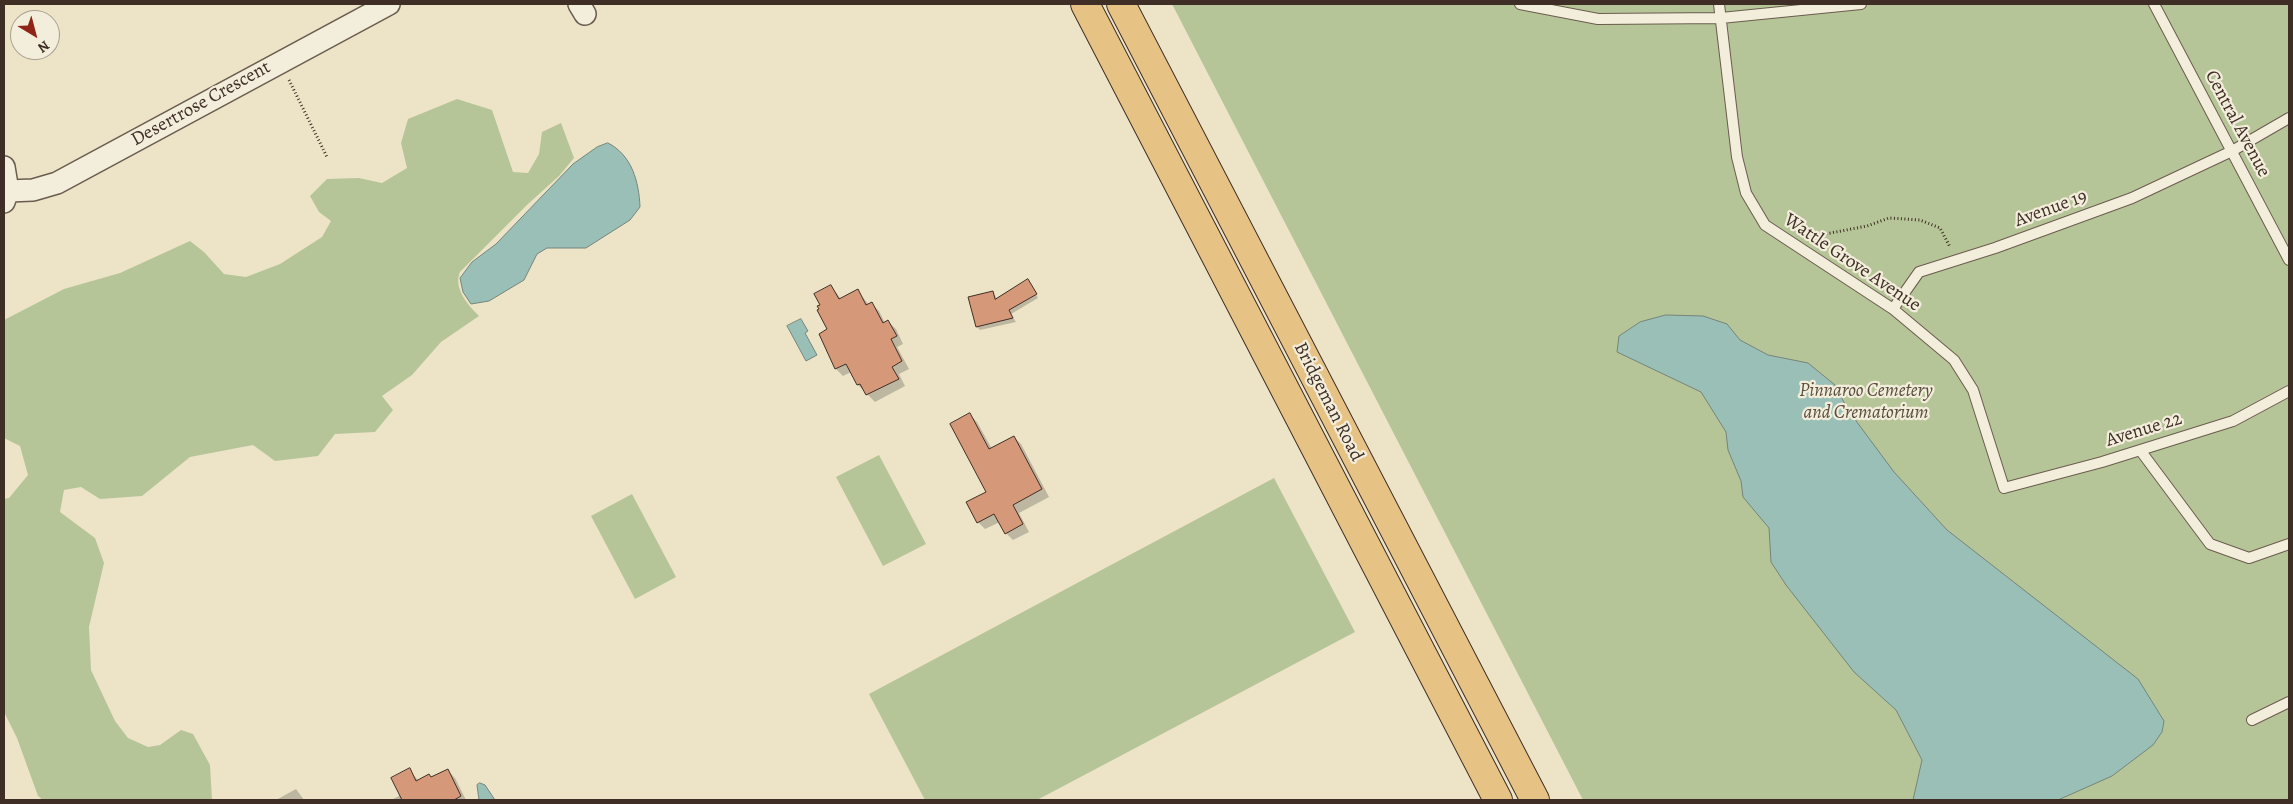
<!DOCTYPE html>
<html>
<head>
<meta charset="utf-8">
<style>
  body { margin:0 }
  #map { position:relative; width:2293px; height:804px; overflow:hidden; background:#ede4c8; font-family:Alegreya,serif }
  canvas { display:block }
  .frame { position:absolute; inset:0; border:5px solid #3f2e26; pointer-events:none }
  .north { position:absolute; left:10px; top:10px; width:50px; height:50px; box-sizing:border-box; background:#f3eddb; border:1px solid #aba193; border-radius:50%; rotate:143deg; font-size:14px; font-weight:700; line-height:20px; text-align:center; color:#3f2e26 }
  .north::after { content:''; display:block; margin:auto; width:18px; height:22px; background:#8f2418; clip-path:polygon(50% 0,100% 100%,50% 72%,0 100%) }
</style>
</head>
<body>
<div id="map">
<canvas width="2293" height="804"></canvas>
<div class="frame"></div>
<div class="north">N</div>
</div>
<script>
const ctx = document.querySelector('canvas').getContext('2d');
ctx.lineJoin = 'round';
function fillPath(path, color) { ctx.fillStyle = color; ctx.fill(path, 'evenodd'); }
function strokePath(path, color, width, dash) { ctx.strokeStyle = color; ctx.lineWidth = width; ctx.lineCap = dash ? 'butt' : 'round'; ctx.setLineDash(dash || []); ctx.stroke(path); }
function drawText(font, color, halo, rows, align = 'center') {
  ctx.font = font + ' Alegreya,serif'; ctx.lineWidth = 4.5; ctx.setLineDash([]); ctx.textBaseline = 'middle'; ctx.strokeStyle = halo; ctx.fillStyle = color; for (const [text, x, y, turn = 0] of rows) {
    ctx.save(); ctx.translate(x, y); ctx.rotate((+turn || 0) * Math.PI / 180); ctx.textAlign = isNaN(turn) ? turn : align; if (halo) ctx.strokeText(text, 0, 0); ctx.fillText(text, 0, 0); ctx.restore();
  }
}
fillPath(new Path2D(`
  M1172,4H2289V800H1583Z
  M457,99L492,110L513,172L528,173L539,154L542,132L561,123L574,158L559,176L528,204L460,272C453,288 468,305 479,316L441,342L412,375L382,396L393,410L375,432L335,434L318,456L275,461L253,445L190,457L142,496L100,499L81,487L64,490L60,512L95,538L104,563L89,627L91,670L115,721L128,738L148,747L160,745L181,730L193,734L210,765L212,800H43L38,796L17,738L4,712V499L9,498L28,475L20,446L4,438V320L64,289L120,273L190,241L204,252L224,274L246,277L280,264L322,237L331,221L319,212L310,196L327,179L359,178L382,183L407,168L401,143L408,119Z
  M879,455L926,544L883,566L836,477Z
  M1274,478L1355,632L1037,800H925L869,694Z
  M632,494L676,577L635,599L591,516Z`), '#b6c598');
const water = new Path2D(`
  M608,143C632,155 639,182 640,207L630,220L586,248H547L537,254L524,280L489,301L471,304L463,292L460,278L472,262L496,244L573,164L597,147Z
  M1666,315L1703,316L1727,324L1740,340L1768,355L1808,363L1835,385L1848,410L1894,472L1947,530L2138,679L2164,721L2162,732L2153,745L2112,776L2058,800H1913L1922,760L1896,710L1854,672L1786,585L1771,562L1769,528L1743,497L1741,481L1728,450L1726,432L1701,392L1617,352L1619,336L1640,322Z
  M801,319L808,331L805,333L817,355L806,361L787,326Z
  M480,783L485,785L495,800H479L477,785Z`);
fillPath(water, '#99bfb6');
strokePath(water, '#75857c', 1);
fillPath(new Path2D(`
  M1029,283L1038,298L1011,314L1016,322L980,330L977,327L970,298L993,292L997,299Z
  M831,286L841,299L857,290L869,305L872,304L879,311L885,323L888,322L896,329L903,344L897,347L909,369L899,374L905,386L875,402L858,385L851,372L843,376L836,369L821,334L829,330Z
  M970,415L977,422L992,449L1014,437L1021,444L1049,497L1019,513L1029,532L1013,540L1006,533L1000,522L985,529L978,522L988,492Z
  M409,770L419,781L432,778L447,770L455,778L466,800H391L401,795Z
  M296,789L304,800H276Z`), '#0003');
const building = new Path2D(`
  M1028,279L1037,294L1009,310L1013,318L976,327L968,297L993,291L995,299Z
  M831,285L839,299L858,289L866,305L872,302L883,323L888,320L897,336L891,339L902,361L892,367L899,379L866,395L860,384L857,385L846,364L835,369L819,334L827,329L817,310L819,309L817,306L820,305L814,294Z
  M970,413L989,449L1014,436L1042,489L1013,505L1023,524L1005,534L994,514L977,523L966,502L986,492L950,424Z
  M410,768L416,781L429,774L431,777L448,769L461,796L454,800H402L391,778Z`);
fillPath(building, '#d59878');
strokePath(building, '#3f2e26', 1);
const service = new Path2D(`
  M1520,4L1598,19L1721,18L1861,4
  M1719,4L1737,157L1746,193L1765,225L1893,309L1954,360L1973,390L2004,488L2102,462L2233,421L2289,391
  M2154,4L2289,260
  M1893,309L1919,272L1995,248L2132,198L2232,151L2289,118
  M2140,450L2210,544L2249,558L2289,544
  M2252,720L2289,702`);
const minor = new Path2D(`
  M579,4L585,14
  M4,167L8,191L4,202
  M8,191L33,190L57,183L389,4`);
const primary = new Path2D(`
  M1085,4L1498,800
  M1121,4L1535,800`);
strokePath(service, '#6a5c4e', 12);
strokePath(minor, '#6a5c4e', 24);
strokePath(primary, '#3f2e26', 30);
strokePath(new Path2D(`
  M289,80L327,157
  M1814,240L1820,235L1867,226L1889,218L1920,220L1940,228L1950,247`), '#3f2e26', 3, [1, 2.5]);
strokePath(service, '#f3eddb', 10);
strokePath(minor, '#f3eddb', 21);
strokePath(primary, '#e6c284', 28);
drawText('19px', '#3f2e26', '#f3eddb', [
  ["Desertrose Crescent",201,104,-29],
  ["Central Avenue",2237,124,62],
  ["Avenue 19",2051,209,-20],
  ["Wattle Grove Avenue",1852,263,34],
  ["Bridgeman Road",1328,402,63],
  ["Avenue 22",2144,430,-17]
]);
drawText('italic 19px', '#574c3d', '#f3eddb', [
  ["Pinnaroo Cemetery",1866,391],
  ["and Crematorium",1866,413]
]);
</script>
</body>
</html>
